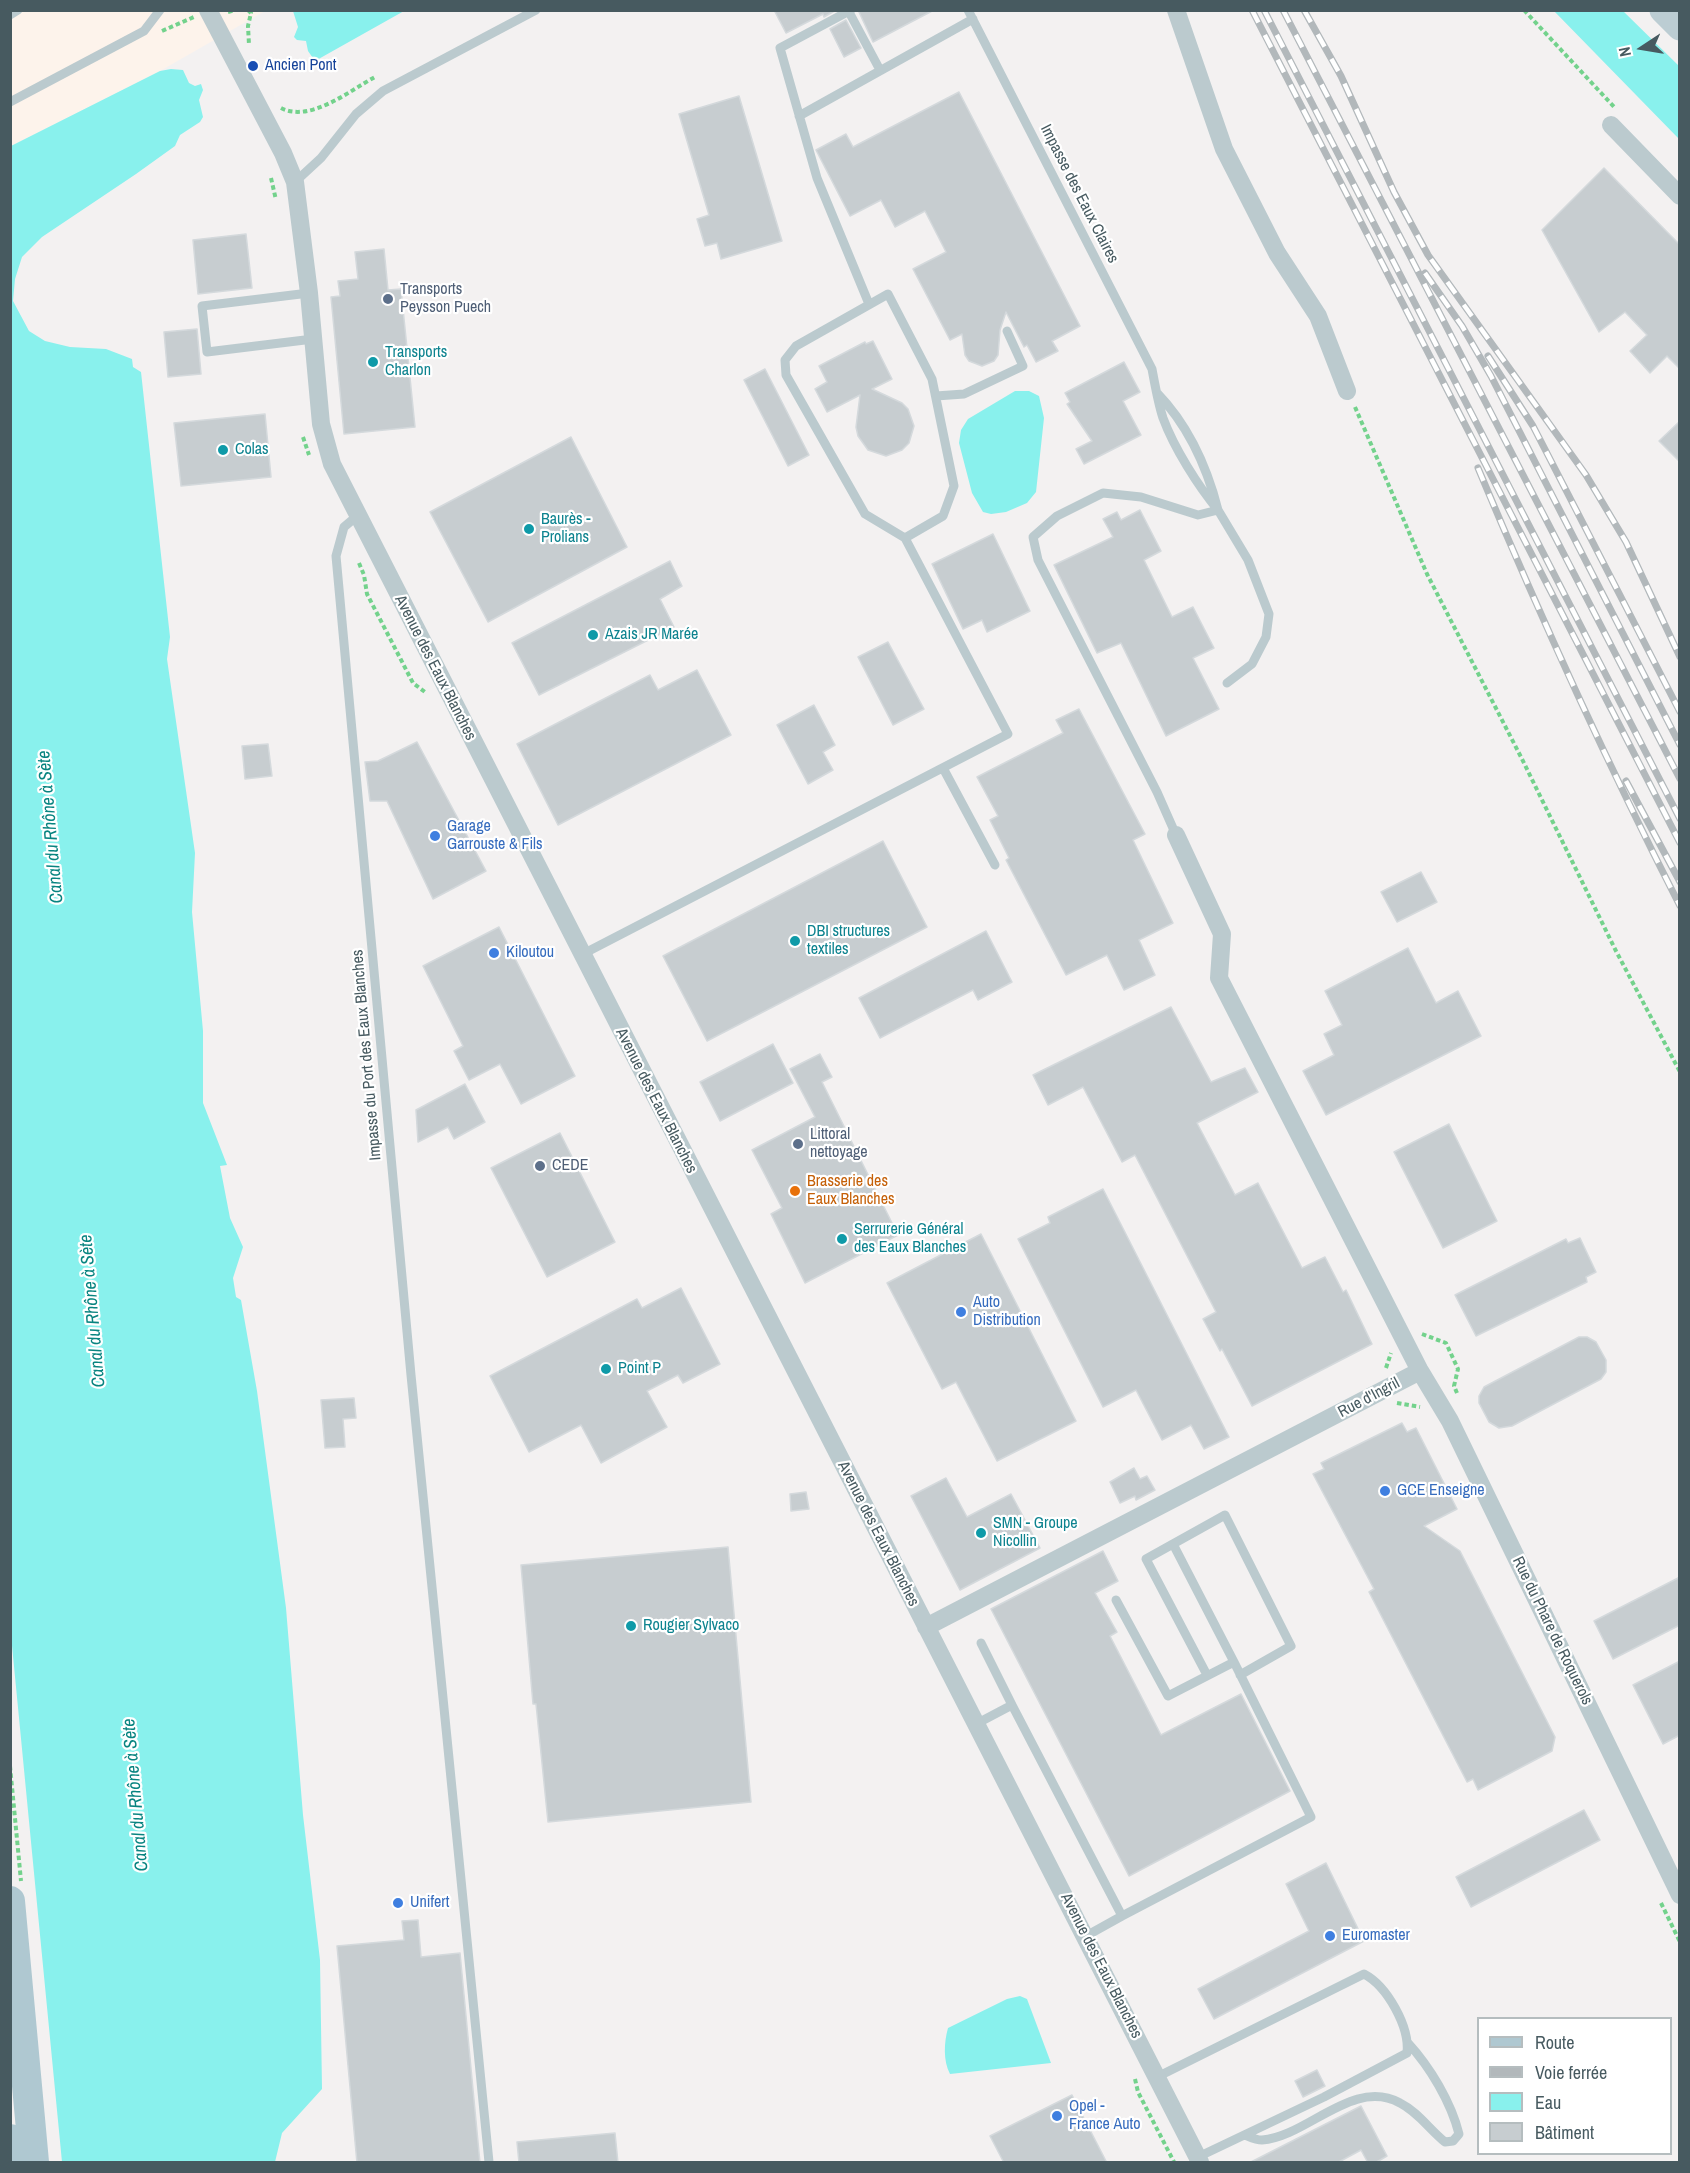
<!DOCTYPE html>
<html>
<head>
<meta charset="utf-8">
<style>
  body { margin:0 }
  #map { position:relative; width:1690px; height:2173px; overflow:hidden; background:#f3f1f1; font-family:"Archivo Narrow",sans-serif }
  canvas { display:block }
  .frame { position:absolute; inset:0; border:12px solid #475a60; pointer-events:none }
  .legend { position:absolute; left:1477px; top:2017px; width:195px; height:138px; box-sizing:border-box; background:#fff; border:2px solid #b5bdbf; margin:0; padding:8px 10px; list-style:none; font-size:18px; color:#475a60 }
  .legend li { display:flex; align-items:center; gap:12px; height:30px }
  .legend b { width:30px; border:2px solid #b5bdbf }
  .north { position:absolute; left:1612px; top:18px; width:60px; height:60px; -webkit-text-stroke:4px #fff; paint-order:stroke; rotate:258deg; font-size:16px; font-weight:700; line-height:24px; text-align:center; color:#475a60 }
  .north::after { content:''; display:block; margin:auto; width:21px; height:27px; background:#475a60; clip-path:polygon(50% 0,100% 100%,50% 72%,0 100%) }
</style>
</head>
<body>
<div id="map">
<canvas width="1690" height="2173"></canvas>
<div class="frame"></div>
<ul class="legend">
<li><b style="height:8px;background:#afc8d1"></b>Route</li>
<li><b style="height:8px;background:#b2b8bb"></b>Voie ferrée</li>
<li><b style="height:16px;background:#89f1ed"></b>Eau</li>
<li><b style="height:16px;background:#c7cdd0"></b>Bâtiment</li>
</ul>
<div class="north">N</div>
</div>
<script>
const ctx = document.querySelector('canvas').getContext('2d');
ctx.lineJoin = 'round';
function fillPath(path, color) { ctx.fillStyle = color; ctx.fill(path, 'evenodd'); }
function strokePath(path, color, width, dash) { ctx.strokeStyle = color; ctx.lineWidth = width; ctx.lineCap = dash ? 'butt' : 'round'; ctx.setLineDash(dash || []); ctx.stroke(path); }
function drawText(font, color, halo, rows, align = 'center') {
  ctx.font = font + ' "Archivo Narrow",sans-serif'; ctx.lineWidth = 4.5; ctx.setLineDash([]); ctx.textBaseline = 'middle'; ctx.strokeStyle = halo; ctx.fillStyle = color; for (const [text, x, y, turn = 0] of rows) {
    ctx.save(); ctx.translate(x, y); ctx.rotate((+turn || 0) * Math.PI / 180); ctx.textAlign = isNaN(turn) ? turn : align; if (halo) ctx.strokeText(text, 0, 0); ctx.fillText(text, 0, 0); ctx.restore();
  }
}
fillPath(new Path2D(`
  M11,11H265L160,71L11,146Z`), '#fdf3eb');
fillPath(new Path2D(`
  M293,11V10L404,11L315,61L308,51L306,41L297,40L294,37L298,27Z
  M1554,11H1623L1679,66V139Z
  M171,69L183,70L189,83L195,86L201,84L203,90L199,100L203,117L200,122L180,135L175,146L136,174L42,237L22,257L15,279L13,301L29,331L45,341L70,347L106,349L132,359L133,367L141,372L170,637L167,659L195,853L192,912L203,1031V1103L227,1165L220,1166L230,1218L243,1247L233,1278L236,1297L241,1300L257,1391L286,1608L303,1815L320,1960L322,2089L282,2133L275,2162H62L10,1625L11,146L160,71Z
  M1015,391H1029L1039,396L1044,418L1036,492L1027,503L1006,512L991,514L983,512L972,493L959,443L961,430L968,419Z
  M1020,1996L1027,1999L1051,2063L950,2074C943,2061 944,2042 948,2028L1007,1999Z`), '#89f1ed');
const building = new Path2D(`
  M774,10H836L824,17L823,14L786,33Z
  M858,10H934L873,42Z
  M846,20L861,48L844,57L830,29Z
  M959,92L1080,326L1052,341L1058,351L1036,362L1027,345L1024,347L1006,312L1000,330L998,355L994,361L982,366L969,361L965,355L962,334L950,340L913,269L946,252L925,211L895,227L881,200L850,216L816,150L846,134L853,147Z
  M739,96L782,241L721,259L717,243L705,246L697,219L709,215L679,114Z
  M1604,168L1680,245V369L1667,356L1650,373L1630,351L1647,335L1625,312L1599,332L1542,230Z
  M246,234L252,288L198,294L193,240Z
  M384,249L388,290L401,289L415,427L344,434L331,297L340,296L338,281L358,279L355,252Z
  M197,329L201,374L168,377L164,332Z
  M873,341L892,379L872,389L902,403L908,409L914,426L909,443L902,450L886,456L868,450L858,436L856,427L860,395L827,412L815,389L827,382L819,366L865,342L866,344Z
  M1124,362L1140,392L1123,401L1141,435L1084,464L1076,449L1092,441L1067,404L1070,402L1065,393Z
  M765,369L809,455L788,466L744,380Z
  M265,414L271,477L181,486L174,423Z
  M1680,421V462L1659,441Z
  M571,437L627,547L488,622L430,512Z
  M1140,510L1161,551L1144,560L1172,617L1193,607L1214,648L1193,658L1219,709L1166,736L1121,643L1097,653L1054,565L1113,537L1103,519L1117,512L1121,520Z
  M993,534L1030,611L987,632L982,620L963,629L932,564Z
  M670,561L682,586L660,599L674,627L539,695L512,643Z
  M888,642L924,709L893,725L858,657Z
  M697,670L731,735L558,825L517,744L650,675L658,690Z
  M814,705L835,745L823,752L833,770L808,784L777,725Z
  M1079,709L1145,834L1133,840L1173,923L1139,940L1155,975L1124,990L1107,955L1066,975L1006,860L1009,858L990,820L998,816L977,777L1063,733L1056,720Z
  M417,742L486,871L433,899L387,801H370L365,762L378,761Z
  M268,744L272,776L245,779L242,746Z
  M883,841L927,927L707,1041L663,956Z
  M1421,872L1437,902L1397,922L1381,892Z
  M499,927L575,1076L521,1104L500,1064L469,1080L454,1051L463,1046L423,966Z
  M986,931L1012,982L978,1000L973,990L880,1038L859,998Z
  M1408,948L1436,1003L1458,991L1481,1036L1326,1115L1303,1071L1334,1055L1324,1034L1342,1025L1325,991Z
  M1171,1007L1211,1082L1245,1068L1258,1092L1197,1123L1235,1195L1258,1183L1302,1268L1325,1257L1343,1292L1346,1290L1372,1344L1252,1406L1222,1349L1220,1351L1203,1319L1216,1312L1135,1155L1122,1162L1083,1087L1048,1105L1033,1075Z
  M773,1044L793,1083L720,1121L700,1082Z
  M820,1054L832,1077L822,1082L898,1235L805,1283L771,1214L782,1208L752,1150L815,1117L790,1069Z
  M465,1084L485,1122L454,1139L448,1127L418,1142L416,1110Z
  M1449,1124L1497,1221L1443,1248L1394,1152Z
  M560,1133L615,1242L547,1277L491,1168Z
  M1103,1189L1229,1437L1204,1449L1191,1425L1162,1440L1136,1390L1103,1407L1018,1239L1050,1223L1048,1217Z
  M981,1234L1076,1421L997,1461L956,1382L942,1389L887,1283Z
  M1580,1238L1596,1272L1586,1277L1587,1282L1476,1336L1455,1295L1566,1239L1568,1243Z
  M681,1288L720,1364L683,1383L678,1375L647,1391L667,1427L601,1463L581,1425L529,1452L490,1376L637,1299L642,1308Z
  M1579,1337H1587L1596,1342L1606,1360V1372L1601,1379L1512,1426L1499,1428L1489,1422L1479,1403V1396L1484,1387Z
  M354,1398L356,1418L343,1419L345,1447L325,1448L321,1400Z
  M1402,1423L1407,1432L1416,1428L1457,1509L1424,1526L1460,1551L1555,1737L1552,1751L1478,1790L1473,1779L1467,1782L1369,1592L1374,1589L1313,1474L1324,1469L1321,1463Z
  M1134,1468L1140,1479L1147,1476L1155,1490L1136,1500L1135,1496L1120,1503L1110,1482Z
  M946,1478L967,1517L1011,1494L1040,1548L960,1590L911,1496Z
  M806,1492L809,1509L791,1511L790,1494Z
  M728,1547L751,1802L548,1822L536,1704H533L521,1565Z
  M1103,1551L1118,1581L1095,1593L1117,1632L1110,1636L1161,1735L1241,1694L1290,1791L1129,1876L991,1609Z
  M1680,1577V1625L1613,1659L1594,1621Z
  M1680,1661V1735L1663,1744L1633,1685Z
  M1584,1810L1600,1840L1471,1907L1456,1877Z
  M1326,1863L1364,1941L1214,2019L1198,1989L1309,1931L1286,1884Z
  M418,1920L421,1957L460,1953L480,2163H357L337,1946L404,1940L402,1921Z
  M1317,2070L1325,2086L1303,2097L1295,2081Z
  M1072,2095L1107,2163H1004L990,2136Z
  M1361,2106L1387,2156L1375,2163H1368L1361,2150L1337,2163H1249Z
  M615,2133L618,2163H519L517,2142Z`);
fillPath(building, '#c7cdd0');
strokePath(building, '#d4d9dc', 1.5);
strokePath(new Path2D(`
  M248,10L251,13L248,26L249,45
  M1524,10L1615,108
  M228,12L236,10
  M162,31L194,17
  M281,108C310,123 349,91 375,77
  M271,178L276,200
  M1355,407L1427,574L1521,757L1616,951L1680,1072
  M303,437L309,455
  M359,563L364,575L367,594L413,683L425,692
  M1422,1334L1446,1343L1458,1369L1454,1386L1457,1393
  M1386,1368L1391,1353
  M1397,1403L1420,1407
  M10,1766L21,1881
  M1661,1903L1680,1942
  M1135,2079L1138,2092L1174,2162`), '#73d28c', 4, [4.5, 3]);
strokePath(new Path2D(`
  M851,10L780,48L817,178L869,304
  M968,10L1152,369C1155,385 1158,403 1163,418C1174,448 1198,486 1218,510C1207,467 1188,425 1157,393
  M849,12L880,70
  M10,15L18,10
  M10,102L144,31L160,10
  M799,116L973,19
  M295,182L321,158L356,114L383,91L536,10
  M309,293L202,306L207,352L313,339
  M888,294L932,379L954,486L943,516L905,538L865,514L786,375L785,360L796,346Z
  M936,396L964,394L1023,366L1007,331
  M357,516L344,527L336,556L411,1375L489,2162
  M943,768L995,865
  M1176,835L1157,792L1038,560L1033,537L1057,516L1103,493L1141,497L1198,515L1218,510L1248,560L1269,614L1266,637L1252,664L1227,683
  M581,955L1008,734L905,538
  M1173,1544L1234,1662
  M1116,1600L1168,1696L1234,1662L1311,1817L1122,1916
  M981,1643L1012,1705
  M1207,1675L1146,1559L1225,1515L1291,1646L1240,1675
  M976,1724L1012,1705L1122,1916L1086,1936
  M1157,2077L1364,1974C1387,1986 1410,2027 1407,2053L1324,2097L1198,2157
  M1245,2135C1250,2137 1256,2140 1262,2140C1307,2137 1353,2077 1400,2103C1418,2112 1429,2129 1445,2142L1453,2141L1459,2134C1451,2102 1430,2067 1408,2043`), '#bbcace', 9);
strokePath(new Path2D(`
  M208,10L283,153L295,182L309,293L321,424L332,464L1200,2162
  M1176,10L1224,149L1277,253L1318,316L1347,391
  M1611,125L1680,196
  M1420,1371L1450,1421L1680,1895
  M926,1627L1420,1371L1219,978L1222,934L1176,835`), '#bbcace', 18);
strokePath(new Path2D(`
  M1663,10L1680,27`), '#bccdd3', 27);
strokePath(new Path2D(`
  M10,1901L34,2162
  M10,2139L13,2162`), '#afc8d1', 30);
const rail = new Path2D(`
  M1252,10L1680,843
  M1264,10L1680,819
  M1283,10L1680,779
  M1304,10L1341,76L1394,192L1428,255L1586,475L1626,542L1680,657
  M1425,273L1462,326L1491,376L1680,745
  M1488,356L1533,426L1680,712
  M1478,468C1540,616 1607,763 1680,906
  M1626,781L1680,882`);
strokePath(rail, '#b2b8bb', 7);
strokePath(rail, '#fff', 4.5, [14]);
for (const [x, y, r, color] of [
  [253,66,6,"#1a4fb4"],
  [388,299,6,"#5c6f8a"],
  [373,362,6,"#0f9aa8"],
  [223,450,6,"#0f9aa8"],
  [529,529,6,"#0f9aa8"],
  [593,635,6,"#0f9aa8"],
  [435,836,6,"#3f7fe0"],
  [795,941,6,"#0f9aa8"],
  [494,953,6,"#3f7fe0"],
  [798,1144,6,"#5c6f8a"],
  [540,1166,6,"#5c6f8a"],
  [795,1191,6,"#e8710a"],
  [842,1239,6,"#0f9aa8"],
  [961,1312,6,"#3f7fe0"],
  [606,1369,6,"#0f9aa8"],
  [1385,1491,6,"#3f7fe0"],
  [981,1533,6,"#0f9aa8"],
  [631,1626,6,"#0f9aa8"],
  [398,1903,6,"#3f7fe0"],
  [1330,1936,6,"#3f7fe0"],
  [1057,2116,6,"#3f7fe0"]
]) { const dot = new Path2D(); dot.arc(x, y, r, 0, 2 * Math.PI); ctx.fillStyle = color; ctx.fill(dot); strokePath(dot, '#fff', 2); }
drawText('16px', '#164399', '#fff', [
  ["Ancien Pont",265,66]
], 'left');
drawText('16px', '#475a60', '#fff', [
  ["Impasse des Eaux Claires",1079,194,63],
  ["Avenue des Eaux Blanches",435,668,63],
  ["Impasse du Port des Eaux Blanches",367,1055,-95],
  ["Avenue des Eaux Blanches",656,1101,63],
  ["Rue d'Ingril",1369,1398,-28],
  ["Avenue des Eaux Blanches",878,1534,63],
  ["Rue du Phare de Roquerols",1552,1631,64],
  ["Avenue des Eaux Blanches",1101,1966,63]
]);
drawText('16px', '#4e5e75', '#fff', [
  ["Transports",400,290],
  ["Peysson Puech",400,308],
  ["Littoral",810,1135],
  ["nettoyage",810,1153],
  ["CEDE",552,1166]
], 'left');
drawText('16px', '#0d838f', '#fff', [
  ["Transports",385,353],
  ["Charlon",385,371],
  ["Colas",235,450],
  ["Baurès -",541,520],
  ["Prolians",541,538],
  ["Azais JR Marée",605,635],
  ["DBI structures",807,932],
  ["textiles",807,950],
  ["Serrurerie Général",854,1230],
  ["des Eaux Blanches",854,1248],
  ["Point P",618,1369],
  ["SMN - Groupe",993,1524],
  ["Nicollin",993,1542],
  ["Rougier Sylvaco",643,1626]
], 'left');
drawText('16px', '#366cbe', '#fff', [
  ["Garage",447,827],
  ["Garrouste & Fils",447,845],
  ["Kiloutou",506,953],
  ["Auto",973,1303],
  ["Distribution",973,1321],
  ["GCE Enseigne",1397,1491],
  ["Unifert",410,1903],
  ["Euromaster",1342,1936],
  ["Opel -",1069,2107],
  ["France Auto",1069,2125]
], 'left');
drawText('16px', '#c56008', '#fff', [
  ["Brasserie des",807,1182],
  ["Eaux Blanches",807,1200]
], 'left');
drawText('italic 18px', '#088480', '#fff', [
  ["Canal du Rhône à Sète",51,827,-95],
  ["Canal du Rhône à Sète",93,1311,-95],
  ["Canal du Rhône à Sète",136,1795,-95]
]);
</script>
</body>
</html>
